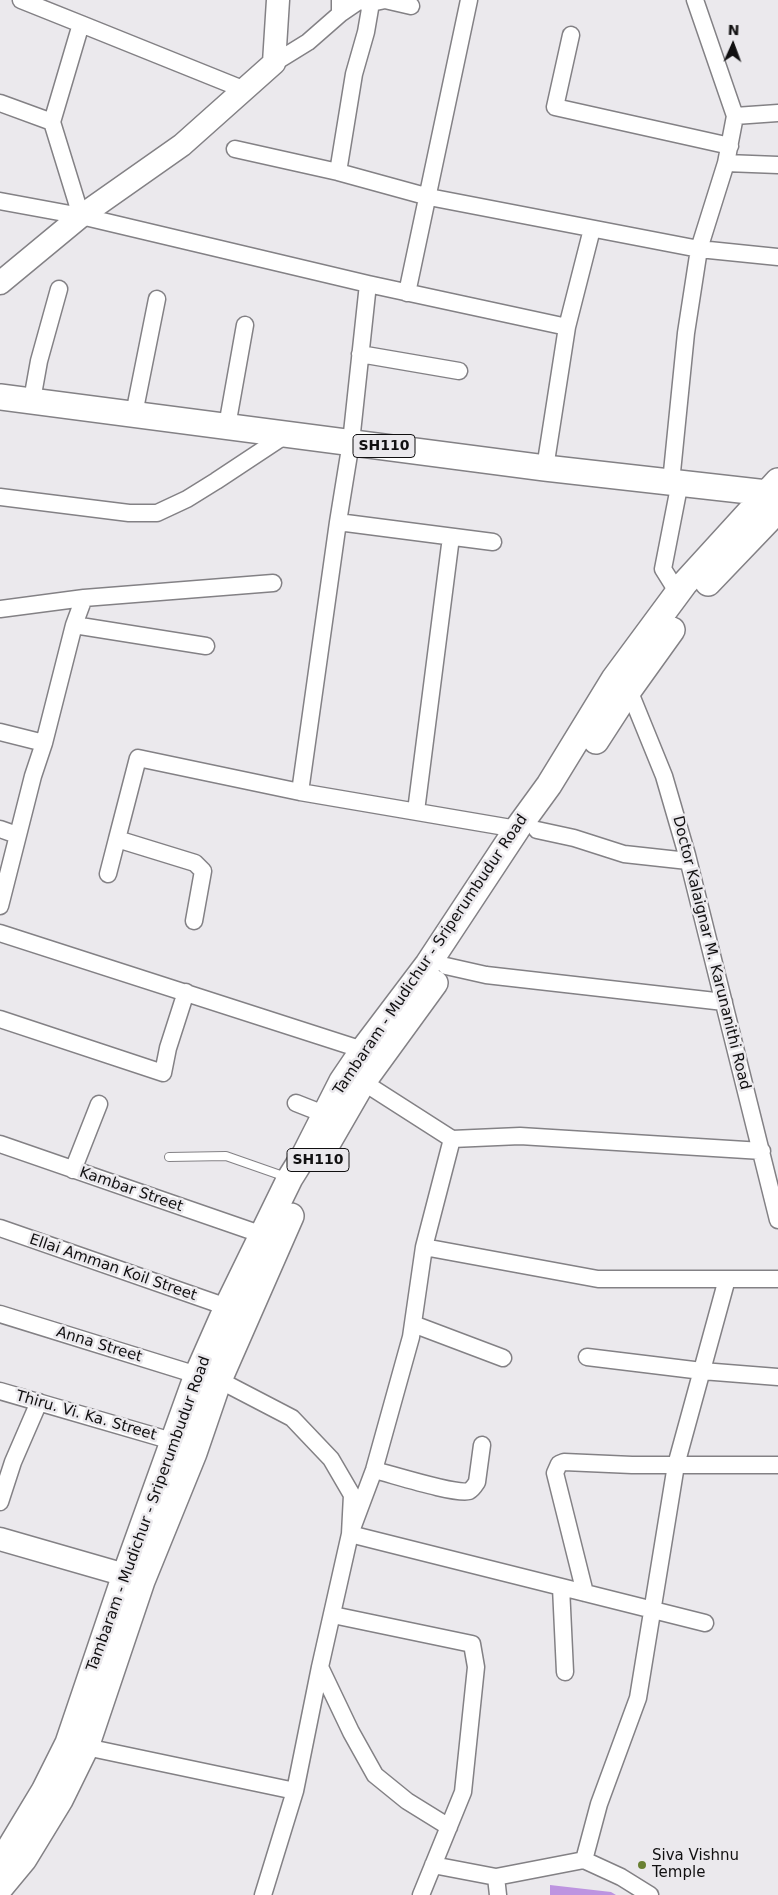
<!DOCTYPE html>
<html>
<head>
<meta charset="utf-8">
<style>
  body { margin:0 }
  #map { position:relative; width:778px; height:1895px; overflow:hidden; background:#ebe9ed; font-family:"DejaVu Sans",sans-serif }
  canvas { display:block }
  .north { position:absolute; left:708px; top:20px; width:50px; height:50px; -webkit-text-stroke:4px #ebe9ed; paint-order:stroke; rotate:2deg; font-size:14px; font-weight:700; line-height:20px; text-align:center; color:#111011 }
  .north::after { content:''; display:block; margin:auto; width:18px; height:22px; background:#111011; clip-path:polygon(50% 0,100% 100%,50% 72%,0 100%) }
</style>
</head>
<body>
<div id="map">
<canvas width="778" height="1895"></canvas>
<div class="north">N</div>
</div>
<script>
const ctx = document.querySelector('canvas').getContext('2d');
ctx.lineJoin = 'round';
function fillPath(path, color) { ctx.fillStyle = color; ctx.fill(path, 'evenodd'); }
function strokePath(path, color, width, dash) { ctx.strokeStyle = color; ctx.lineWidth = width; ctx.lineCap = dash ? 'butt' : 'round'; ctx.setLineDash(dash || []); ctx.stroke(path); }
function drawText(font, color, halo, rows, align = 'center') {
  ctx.font = font + ' "DejaVu Sans",sans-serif'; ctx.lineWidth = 5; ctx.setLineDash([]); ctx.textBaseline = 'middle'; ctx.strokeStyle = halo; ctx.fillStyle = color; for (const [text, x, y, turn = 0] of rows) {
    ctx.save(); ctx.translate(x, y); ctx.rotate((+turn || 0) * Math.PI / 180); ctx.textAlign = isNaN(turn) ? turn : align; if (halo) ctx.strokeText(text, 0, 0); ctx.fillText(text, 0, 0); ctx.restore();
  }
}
fillPath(new Path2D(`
  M550,1885L611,1892L616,1895H550Z`), '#bd94e0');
const lane = new Path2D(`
  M169,1157L226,1156L286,1177`);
const street = new Path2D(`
  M21,0L81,24
  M695,0L735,116L778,113
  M340,14L359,1L371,3L385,0L411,6
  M571,35L555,107L730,146
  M274,63L308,42L340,14V0
  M0,103L52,122
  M735,116L726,163L699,249L778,257
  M235,149L338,172L429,197L699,249L686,333L671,482
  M726,163L778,165
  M338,172L354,74L366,32L371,3
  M0,201L81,216L368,284L567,327L545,468
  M81,216L52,122L81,24L245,90
  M407,293L469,0
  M567,327L592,229
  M360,354L459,371
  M32,400L39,361L59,289
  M134,414L157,299
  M227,426L245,325
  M0,497L129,513H157L187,499L216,481L287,434
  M338,522L493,542
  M678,593L663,569L680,482
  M0,609L84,598L273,583
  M74,625L206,646
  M624,686L629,690L664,776L687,855L778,1220
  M0,732L44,743
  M300,792L338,522L351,442L368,284
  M416,811L451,537
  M0,829L17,835
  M537,830L574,838L624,854L688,861
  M108,874L117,839
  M0,906L33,776L44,743L74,625L84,598
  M194,921L203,871L195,863L117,839L138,758L300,792L517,829
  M0,933L363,1050
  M446,966L486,975L724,1002
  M0,1019L163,1073L168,1048L186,992
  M363,1082L452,1139L424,1247L411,1337L374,1470L350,1534L705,1623
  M296,1103L324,1114
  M452,1139L520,1136L762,1151
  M0,1144L263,1235
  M73,1170L99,1104
  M0,1228L227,1307
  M424,1247L598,1279H778
  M0,1314L197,1375
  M413,1324L503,1358
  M587,1357L702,1371L778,1377
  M219,1380L292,1418L331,1459L352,1495L350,1534L320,1667L295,1791L263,1895
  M0,1391L172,1441
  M374,1470C391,1474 456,1495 469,1491C473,1489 475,1485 477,1482L482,1445
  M0,1502L13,1462L39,1402
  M561,1587L565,1672
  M585,1593L555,1473L559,1464L564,1462L632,1465H778
  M333,1615L472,1644L476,1667L463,1792L421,1895
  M320,1667L351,1732L375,1775L407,1801L449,1827
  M86,1747L295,1791
  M584,1860L621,1877L650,1895
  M433,1865L496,1877
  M498,1895L496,1877L584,1860L599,1804L638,1698L676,1465L727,1279`);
const secondary = new Path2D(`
  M0,283L81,216L182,145L274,63L278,0
  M0,1539L125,1575`);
const primary = new Path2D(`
  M0,397L545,468L767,493
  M708,583L778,510
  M596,741L629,690L672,630
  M322,1153L363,1082L435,983
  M0,1860L9,1849L44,1791L68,1743L125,1575L197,1375L227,1307L290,1178L305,1154L342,1081L363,1050L428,964L517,829L549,785L614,679L685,583L778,481
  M0,1888L24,1859L60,1800L86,1747L142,1581L194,1453L219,1380L291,1216`);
strokePath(lane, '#838185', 10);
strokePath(street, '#838185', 19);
strokePath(secondary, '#838185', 25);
strokePath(primary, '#838185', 28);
strokePath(lane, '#fff', 8);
strokePath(street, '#fff', 16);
strokePath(secondary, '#fff', 22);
strokePath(primary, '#fff', 25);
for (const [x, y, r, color] of [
  [642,1865,5,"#698032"]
]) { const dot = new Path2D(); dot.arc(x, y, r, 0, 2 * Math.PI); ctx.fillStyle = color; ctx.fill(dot); strokePath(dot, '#ebe9ed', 2); }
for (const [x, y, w] of [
  [384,446,62],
  [318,1160,62]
]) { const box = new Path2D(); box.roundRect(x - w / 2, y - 11.5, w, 23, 4); ctx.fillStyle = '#ebe9ed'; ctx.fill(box); strokePath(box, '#111011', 1); }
drawText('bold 14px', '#111011', null, [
  ["SH110",384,446],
  ["SH110",318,1160]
]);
drawText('15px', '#111011', '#ebe9ed', [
  ["Doctor Kalaignar M. Karunanithi Road",711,953,76],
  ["Tambaram - Mudichur - Sriperumbudur Road",431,955,-56],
  ["Kambar Street",131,1190,19],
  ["Ellai Amman Koil Street",113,1268,19],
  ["Anna Street",99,1345,17],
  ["Thiru. Vi. Ka. Street",86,1416,16],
  ["Tambaram - Mudichur - Sriperumbudur Road",149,1514,-70]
]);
drawText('15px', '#111011', '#ebe9ed', [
  ["Siva Vishnu",652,1856],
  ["Temple",652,1873]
], 'left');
</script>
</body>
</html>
